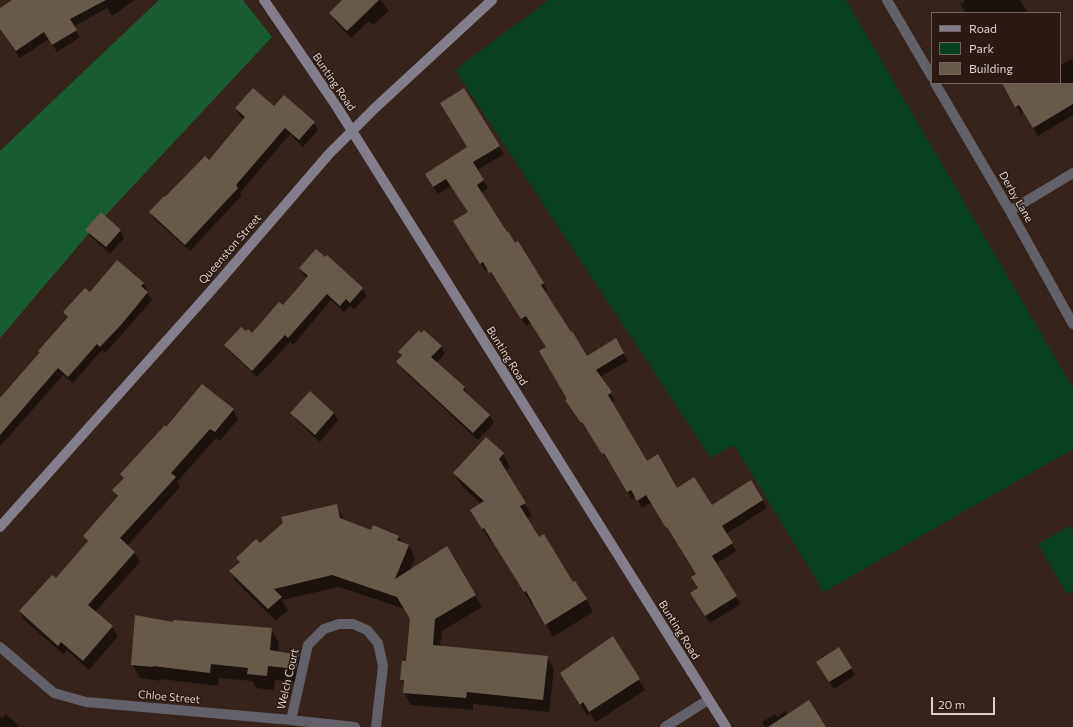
<!DOCTYPE html>
<html>
<head>
<meta charset="utf-8">
<style>
  body { margin:0 }
  #map { position:relative; width:1073px; height:727px; overflow:hidden; background:#36241c; font-family:Commissioner,sans-serif }
  canvas { display:block }
  .legend { position:absolute; left:931px; top:12px; width:130px; height:72px; box-sizing:border-box; background:#2b1a13; border:1px solid #72635d; margin:0; padding:5px 7px; list-style:none; font-size:12px; color:#dcd0cb }
  .legend li { display:flex; align-items:center; gap:8px; height:20px }
  .legend b { width:20px; border:1px solid #72635d }
  .scale { position:absolute; left:931px; top:697px; width:64px; height:18px; box-sizing:border-box; border:2px solid #dcd0cb; border-top:0; padding-left:5px; font-size:12px; line-height:14px; white-space:nowrap; color:#dcd0cb; -webkit-text-stroke:3px #2b1a13; paint-order:stroke }
</style>
</head>
<body>
<div id="map">
<canvas width="1073" height="727"></canvas>
<ul class="legend">
<li><b style="height:5px;background:#827e8c"></b>Road</li>
<li><b style="height:11px;background:#08411f"></b>Park</li>
<li><b style="height:11px;background:#675a4a"></b>Building</li>
</ul>
<div class="scale">20 m</div>
</div>
<script>
const ctx = document.querySelector('canvas').getContext('2d');
ctx.lineJoin = 'round';
function fillPath(path, color) { ctx.fillStyle = color; ctx.fill(path, 'evenodd'); }
function strokePath(path, color, width, dash) { ctx.strokeStyle = color; ctx.lineWidth = width; ctx.lineCap = dash ? 'butt' : 'round'; ctx.setLineDash(dash || []); ctx.stroke(path); }
function drawText(font, color, halo, rows, align = 'center') {
  ctx.font = font + ' Commissioner,sans-serif'; ctx.lineWidth = 3; ctx.setLineDash([]); ctx.textBaseline = 'middle'; ctx.strokeStyle = halo; ctx.fillStyle = color; for (const [text, x, y, turn = 0] of rows) {
    ctx.save(); ctx.translate(x, y); ctx.rotate((+turn || 0) * Math.PI / 180); ctx.textAlign = isNaN(turn) ? turn : align; if (halo) ctx.strokeText(text, 0, 0); ctx.fillText(text, 0, 0); ctx.restore();
  }
}
fillPath(new Path2D(`
  M549,0H846L1073,388V449L824,592L734,445L711,458L455,70Z
  M1070,526L1073,530V590L1067,594L1038,544Z`), '#08411f');
fillPath(new Path2D(`
  M159,0H243L272,37L90,232L0,338V151Z`), '#185d31');
fillPath(new Path2D(`
  M18,0H135L112,16L107,8L73,27L80,37L57,52L49,39L20,58L0,28V14Z
  M343,0H381L389,11L373,25L369,21L351,38L334,20L330,13Z
  M964,0H1020L1028,13H966L960,4L965,1Z
  M1073,58V115L1038,136L1024,112L1021,114L1006,88L1014,83H1060V65Z
  M464,89L504,154L477,170L488,188L481,193L506,233L543,283L547,291L544,293L587,357L615,340L628,361L600,377L615,400L611,403L647,462L677,489L711,506L762,500L767,508L726,534L736,551L716,564L741,604L710,623L696,601L699,589L697,574L672,534V535L652,502L642,508L636,497L632,499L609,460L608,461L588,429L586,430L571,407L547,347L531,323L526,326L496,279L495,280L488,269L485,271L459,229L469,213L451,186L438,194L426,174L468,148Z
  M274,107L314,123L318,130L303,147L290,134L240,193L242,195L190,251L154,219L150,212L165,198L210,161L245,119L240,116L236,108Z
  M87,230H120L124,238L110,254L91,237Z
  M300,268L362,289L367,296L354,309L350,306L344,312L331,300L293,345L290,342L257,377L230,352L226,345L246,333L252,334L283,306L308,278L304,275Z
  M143,283L147,290L146,292L152,300L124,332L105,353L102,350L73,383L63,375L19,425L0,446V399L41,353L68,319L64,312L90,294Z
  M441,346L445,354L436,363L464,387L468,395L490,416L494,423L478,440L402,369L398,362L402,357L399,352Z
  M233,410L238,419L220,441L216,438L177,482L180,487L127,546L134,552L140,562L95,612L112,627L118,636L89,670L67,650L63,654L25,621L20,612L56,579L88,543L84,537L118,498L114,491L124,479L122,474L167,428Z
  M292,413H334L338,420L320,442L296,420Z
  M503,454L510,467L506,472L532,516L527,519L539,538L572,584L586,599L593,612L553,637L534,603L532,605L493,540L490,541L471,510L481,504L462,486L454,473Z
  M336,505L344,520L372,531L398,536L402,543L409,546L415,558L410,570L447,547L482,607L442,631L440,647L547,657L554,669L549,712L473,704V710L411,705L404,693L405,686L402,680L403,662H407L411,619L405,609L339,587L282,600L288,610L276,621L237,583L230,571L240,563L237,558L260,545Z
  M174,623L271,629L279,643L278,653L299,656L307,670L304,683L275,680L274,690L256,688L252,681L219,678L218,686L161,679V681L140,678L132,664Z
  M612,638L645,690L596,722L590,713L587,715L567,684Z
  M851,668L855,675L834,689L821,669Z
  M785,711L788,715L825,727H765L762,722L775,714L777,717Z
  M6,714L20,727H0V716L2,718Z`), '#0007');
fillPath(new Path2D(`
  M12,0H106L70,19L77,30L52,45L44,32L16,51L0,29V8Z
  M342,0H379L347,31L329,13Z
  M1002,83H1073V104L1033,128L1019,105L1015,107Z
  M253,88L274,106L284,95L315,122L299,140L285,128L236,185L238,188L185,245L149,212L164,196L165,197L205,156L209,160L245,117L235,108Z
  M464,88L500,146L473,162L484,180L477,185L507,232L508,231L515,243L518,241L544,283L541,285L571,332L572,331L587,356L616,338L624,353L596,370L612,392L608,395L647,461L658,454L677,488L694,477L712,505L751,480L763,500L722,526L733,543L712,556L737,596L705,616L690,593L698,588L691,577L696,574L667,527L666,528L646,495L637,501L631,490L627,492L604,453L602,454L582,422L581,423L565,400L567,399L539,351L546,347L526,316L521,319L491,272L489,273L483,262L480,264L453,221L468,212L446,179L433,187L425,174L467,147L440,103Z
  M101,212L121,230L106,247L85,230Z
  M316,249L325,257L327,255L363,288L350,303L346,299L340,306L327,294L288,338L285,335L252,371L224,345L241,327L246,331L248,329L252,333L279,302L283,305L308,276L299,268Z
  M117,260L144,283L141,286L148,292L121,325L100,347L97,344L68,377L58,368L0,435V398L40,352L38,351L68,317L63,312L85,288L90,292Z
  M419,330L421,333L424,330L442,346L431,357L465,387L463,390L490,415L473,433L396,362L402,355L398,352Z
  M202,384L234,409L215,432L210,429L171,473L176,477L120,538L135,552L88,605L113,626L83,661L61,642L58,646L19,611L52,575L56,578L88,541L83,536L118,496L112,490L124,478L120,474L165,425L166,427Z
  M310,391L334,413L315,435L290,413Z
  M486,437L504,453L499,459L526,503L520,506L539,537L544,534L573,582L575,581L587,599L545,625L526,591L524,592L484,528L482,529L470,510L484,501L453,473Z
  M337,504L340,518L371,530L373,525L399,536L397,540L409,545L395,579L447,546L476,595L435,619L433,645L548,656L543,700L467,692L466,698L403,693L404,680H400L402,661H406L410,619L397,597L332,575L274,589L282,597L268,609L229,571L240,562L236,558L256,539L260,543L283,523L281,517Z
  M135,615L173,622V620L272,628L270,650L299,655L296,669L268,666L267,676L247,674L248,668L211,664L210,673L153,666V667L131,665Z
  M613,636L640,679L589,712L583,702L580,705L560,673Z
  M839,647L852,668L829,682L816,662Z
  M809,700L826,727H768Z`), '#675a4a');
strokePath(new Path2D(`
  M887,0L932,77
  M935,83L1010,211L1073,324
  M1010,211L1073,173
  M0,647L54,693L86,702L291,720L355,727
  M291,720L308,645L324,629L339,624H353L367,630L378,643L383,666L376,727
  M665,727L708,700`), '#626068', 10);
strokePath(new Path2D(`
  M264,0L337,107L726,727
  M0,527L210,292L329,154L375,108L492,0`), '#827e8c', 10);
drawText('11px', '#dcd0cb', '#2b1a13', [
  ["Bunting Road",334,82,56],
  ["Derby Lane",1016,197,60],
  ["Queenston Street",230,249,-49],
  ["Bunting Road",507,356,58],
  ["Bunting Road",679,630,58],
  ["Welch Court",288,679,-77],
  ["Chloe Street",169,697,5]
]);
</script>
</body>
</html>
